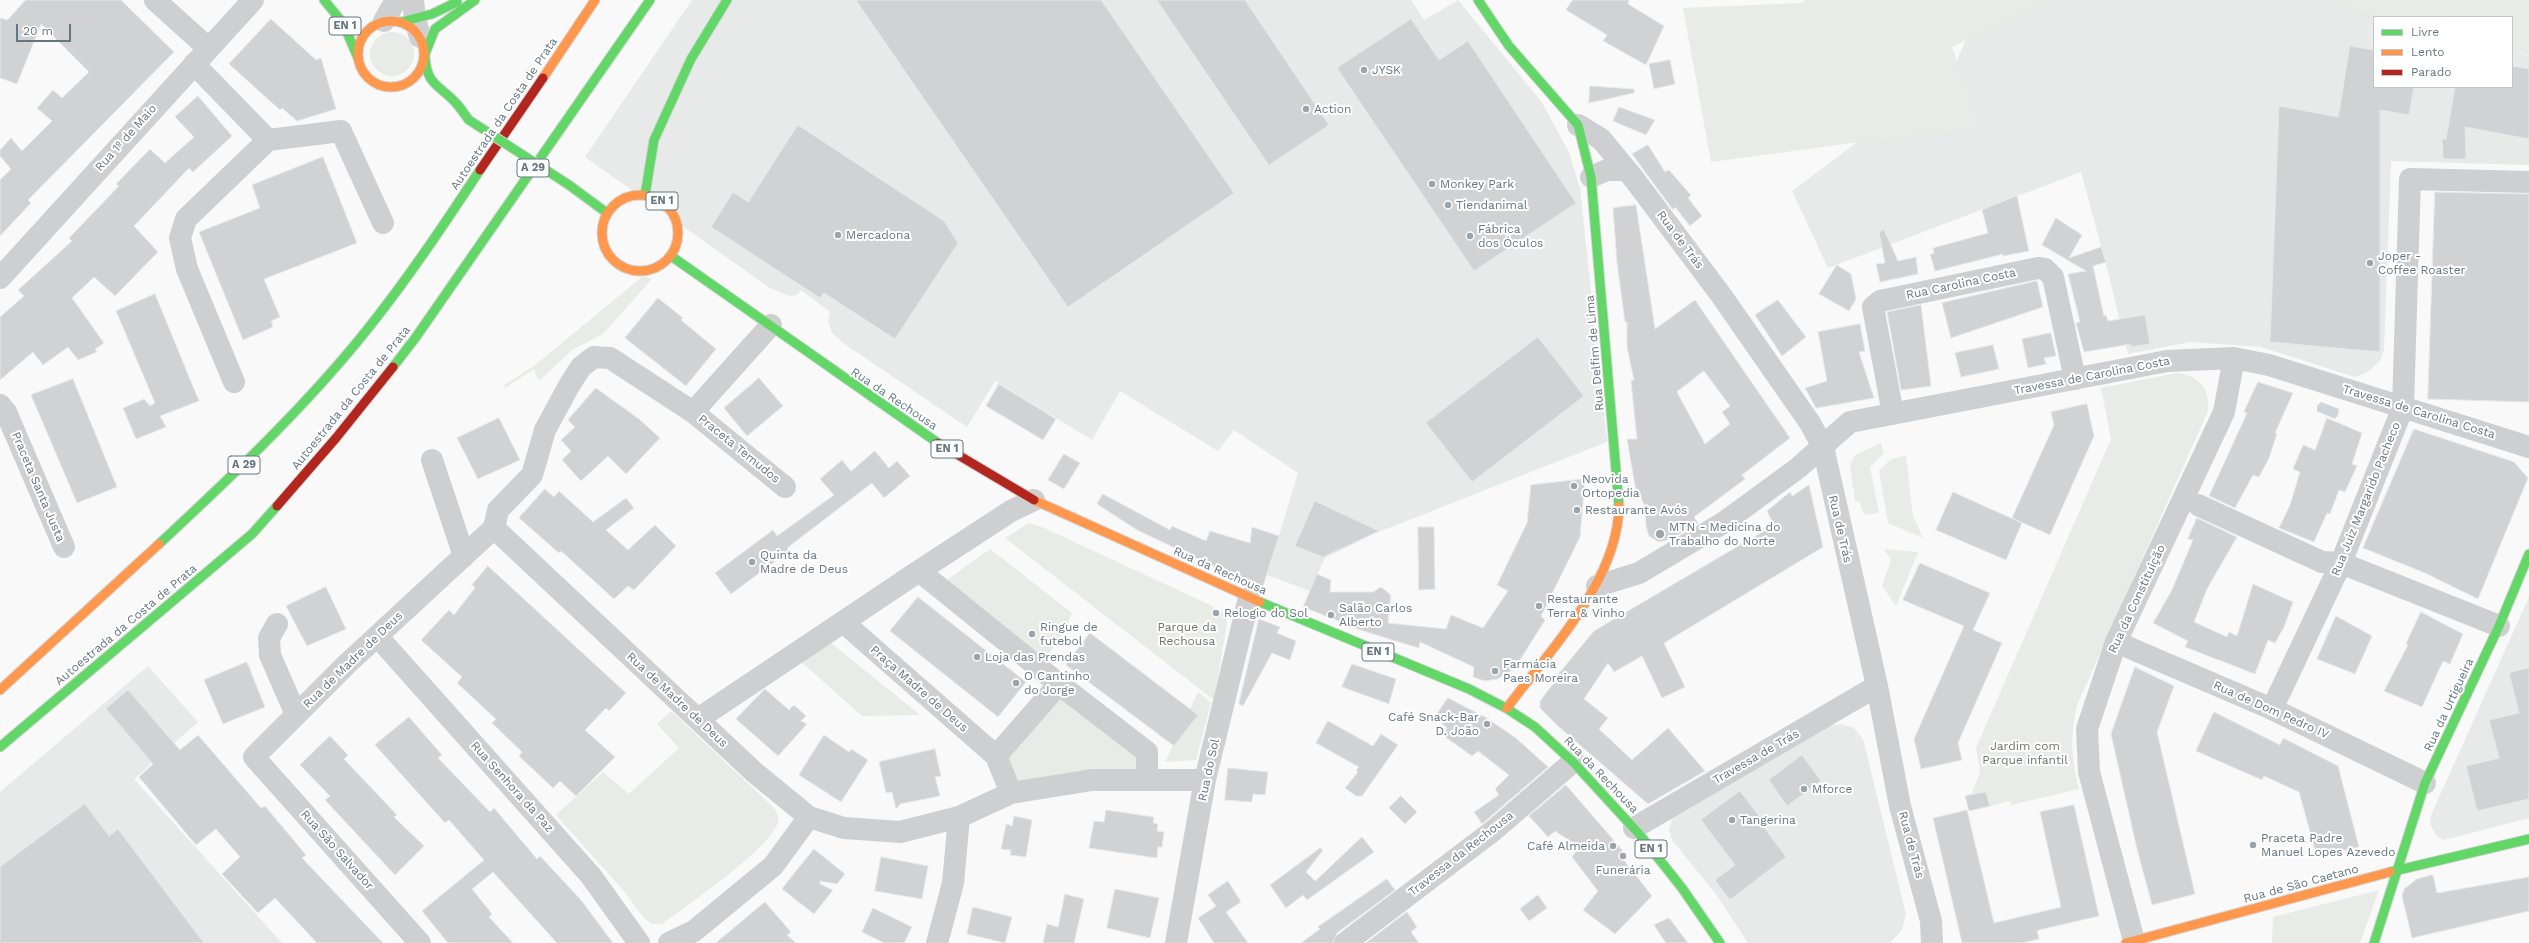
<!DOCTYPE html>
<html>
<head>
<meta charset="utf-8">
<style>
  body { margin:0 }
  #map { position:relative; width:2529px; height:943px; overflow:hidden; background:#f9f9f9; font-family:"Work Sans",sans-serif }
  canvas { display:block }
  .legend { position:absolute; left:2373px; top:16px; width:140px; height:72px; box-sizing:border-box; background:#fff; border:1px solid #c1c8cd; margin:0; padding:5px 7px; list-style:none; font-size:12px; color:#657683 }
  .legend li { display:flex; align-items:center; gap:8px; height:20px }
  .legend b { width:20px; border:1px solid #c1c8cd }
  .scale { position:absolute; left:16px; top:24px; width:55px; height:18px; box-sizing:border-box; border:2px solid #657683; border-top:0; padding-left:5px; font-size:12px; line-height:14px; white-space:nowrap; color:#657683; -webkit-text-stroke:3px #fff; paint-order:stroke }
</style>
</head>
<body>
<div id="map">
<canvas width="2529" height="943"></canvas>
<ul class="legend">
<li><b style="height:5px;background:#63d668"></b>Livre</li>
<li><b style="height:5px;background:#ff974d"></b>Lento</li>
<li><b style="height:5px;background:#b3261e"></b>Parado</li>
</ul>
<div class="scale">20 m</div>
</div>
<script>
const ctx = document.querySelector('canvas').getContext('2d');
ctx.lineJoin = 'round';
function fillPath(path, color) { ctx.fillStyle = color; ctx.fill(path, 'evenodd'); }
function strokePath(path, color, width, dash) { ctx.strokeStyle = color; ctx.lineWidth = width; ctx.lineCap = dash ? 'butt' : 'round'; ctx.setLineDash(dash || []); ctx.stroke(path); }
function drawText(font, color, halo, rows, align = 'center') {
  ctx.font = font + ' "Work Sans",sans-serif'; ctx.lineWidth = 4; ctx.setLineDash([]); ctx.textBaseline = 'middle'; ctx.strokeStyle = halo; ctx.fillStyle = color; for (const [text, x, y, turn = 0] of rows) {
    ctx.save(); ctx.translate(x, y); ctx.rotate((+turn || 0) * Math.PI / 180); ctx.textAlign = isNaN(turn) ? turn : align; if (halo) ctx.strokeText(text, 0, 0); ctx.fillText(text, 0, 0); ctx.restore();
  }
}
fillPath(new Path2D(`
  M692,0H1411L1424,20L1458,0L1541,101L1569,152L1580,188L1607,442L1376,533L1325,558L1310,591L1267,575L1298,473L1234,430L1218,451L1120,391L1092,440L995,381L967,427L843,343L832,333L828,322L830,312L801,290L797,295L789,296L770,288L585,157Z
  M2029,0H2340L2397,17H2374V87H2512V51L2529,56V165L2391,161L2384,350L2380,361L2368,372L2355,377L2261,347L2190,342L2128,354L2109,276L2081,172L1828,268L1792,191L1952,71L1974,22Z
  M2529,597V818L2444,840L2437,837L2430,824L2431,815Z
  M148,666L198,722L134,779L282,943H0V792Z
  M1841,724L1854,728L1863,739L1906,914L1902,930L1890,943H1748L1718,897L1672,840L1669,830L1672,820L1675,815L1828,726Z`), '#e8e9e9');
fillPath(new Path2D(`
  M1805,0H2048L1952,47L1979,126L1711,162L1683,8L1802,3Z
  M2330,0H2529V55L2512,51V17H2383Z
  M370 54a22 22 0 1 1 44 0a22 22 0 1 1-44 0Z
  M643,276L652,279L603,334L572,350L539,381L534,369L505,388L504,385L534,366Z
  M2177,373C2199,375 2211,390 2208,411L2077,705C2070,739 2071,755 2079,789L2011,805L2010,801L1990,806L1986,792L1971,795L1980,772L1976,748L2111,439L2101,388Z
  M1881,443L1884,453L1870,467L1879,513L1864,515L1859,501H1855L1850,465L1855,455Z
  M1906,455L1913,516L1923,538L1888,523L1879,471L1890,460Z
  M1029,523L1042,527L1208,604L1225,614L1227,623L1214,700L1005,538Z
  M990,549L1072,613L1062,635L1042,664L947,580Z
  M1884,549L1918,552L1896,606L1882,586L1891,560Z
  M826,639L920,715L862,716L797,658Z
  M1059,690L1144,755V776L1013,789L999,757Z
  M1198,692L1211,703L1196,760L1165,762Z
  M671,711L774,808C778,813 780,819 777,825C763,854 690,903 662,924H652L644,918L624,891L556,815L603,772L629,794L679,748L657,724Z
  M2379,890L2360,943H2272L2273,917Z`), '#e8ebe6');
fillPath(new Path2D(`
  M2321,402L2339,409L2338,415L2335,419L2317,411V406Z`), '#ced6d9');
const building = new Path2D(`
  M26,0H121L174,52L28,200L31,203L0,236V180L11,169L0,156V150L11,138L22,151L52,121L37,108L53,90L62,98L89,72L41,24L17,84L0,78V18L7,20Z
  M856,0H1101L1234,193L1068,307Z
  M1157,0H1245L1329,125L1269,165Z
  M1573,0H1629L1628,4L1664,26L1646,65L1603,41L1607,35L1566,10Z
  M271,19L316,60L321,58L336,109L297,121L282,108L280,110L229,64Z
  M1411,19L1439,60L1468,41L1576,203L1474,271L1337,68Z
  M2350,46L2374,50V87H2414L2409,115L2380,110V352L2270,342L2279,106L2338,117Z
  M1670,60L1675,84L1654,89L1649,64Z
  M2512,66L2529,69V139L2465,127L2466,159H2443L2442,139H2446L2455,87H2512Z
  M1590,86L1634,89V93L1589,103Z
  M198,96L232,136L193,172L189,168L134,226L158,252L115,296L94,277L72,298L104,343L95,349L97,352L78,360L68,347L43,365L33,352L0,380V317L24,296L18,290L72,241L69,238L119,186L116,184L150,149L165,163L194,137L175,117Z
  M1619,107L1655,120L1646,135L1613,121Z
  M798,125L944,221L958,243L895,339L824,293L820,298L711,227L733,192L748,202Z
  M1648,145L1665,172L1669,170L1691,195L1688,198L1702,216L1690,226L1675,207L1673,210L1632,154Z
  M323,157L357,243L264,279L280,317L271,321L273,327L243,340L199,232L260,208L252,185Z
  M2435,192L2529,194V402L2428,399Z
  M2017,196L2029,251L2003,256V254L1935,271L1930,254H1934L1933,248L1988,233L1982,210Z
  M1636,205L1655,329L1695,300L1790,438L1742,475L1745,479L1694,517L1698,523L1671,539L1659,542L1649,536L1646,526L1645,506L1635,486L1627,439H1637L1631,381L1634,380L1627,347V322H1625L1617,263L1613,208ZM1704,371L1730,406L1722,412L1730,424L1705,444L1677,392Z
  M2056,218L2082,235L2069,258L2101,247L2106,262L2093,266L2104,316L2106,315L2108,321L2145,315L2150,344L2131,347V344L2084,352L2076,323L2080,322L2068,274L2086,271L2042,245Z
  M1884,230L1898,261L1916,257L1918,274L1880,282L1876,264L1885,263L1879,232Z
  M1837,265L1851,274L1856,299L1849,311L1819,294Z
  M2037,281L2043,307L1951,338L1942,303Z
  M155,294L199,401L160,416L166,427L136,439L123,408L144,399L150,406L155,403L116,311Z
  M658,298L683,318L681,320L716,349L686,386L625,338Z
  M1778,300L1806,337L1782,356L1755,315Z
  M1921,305L1931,386L1901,390L1887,312Z
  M1860,324L1865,351L1859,352L1874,398L1816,408L1805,388L1827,381L1818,332Z
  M2051,333L2056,356L2044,358L2046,364L2028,368L2022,339Z
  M1538,337L1584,396L1472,482L1426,423Z
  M1993,345L1999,369L1961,377L1955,353Z
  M759,378L783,406L747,436L724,408Z
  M73,379L117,487L77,503L31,395Z
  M2258,382L2293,393L2275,433L2277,434L2269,458L2259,477L2253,475L2235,508L2209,496L2247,413L2244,412Z
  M999,384L1056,419L1043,440L986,406Z
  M596,388L639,419L660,438L626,474L608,456L581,481L562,460L571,451L561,440L575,427L568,420Z
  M2087,404L2094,436L2050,535L2012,518L2054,425L2051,412Z
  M499,418L520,460L478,479L457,438Z
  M2327,418L2362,433L2352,464L2357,466L2345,492L2339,490L2330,514L2327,513L2314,542L2279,528L2290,505L2300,472L2293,469L2303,445L2315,450Z
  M2414,429L2514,462L2528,478L2478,599L2425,573L2363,548Z
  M875,451L889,468L897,461L910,476L884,498L872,483L787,548L789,551L731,594L715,573L773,530L777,536L834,495L820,479L842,460L851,471Z
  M1064,454L1080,463L1064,489L1048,480Z
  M1585,479L1580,537L1541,616L1545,620L1515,668L1498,679L1485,681L1473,677L1474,667L1420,642L1419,648L1386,638L1351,627L1352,623L1342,619L1341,622L1303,607L1317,574L1331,580L1330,592H1373L1381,587L1391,595L1388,623L1446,629L1451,615L1483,628L1508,591L1497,585L1527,523L1531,485Z
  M1809,485L1823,547L1664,643L1685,687L1662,698L1642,656L1614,672L1608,663L1584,699L1608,718L1599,729L1632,760L1668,728L1705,771L1648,804L1558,726L1540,708V701L1556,680L1555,678L1594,631L1774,525L1767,511L1790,492L1792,496Z
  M545,489L554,497L559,491L593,522L626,498L634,508L606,530L628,550L655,525L676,546L634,590L628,586L614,599L561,551L559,553L519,518Z
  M1953,492L2022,523L2006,560L1936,530Z
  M1103,494L1170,530L1172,526L1206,541L1210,531L1250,543L1252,527L1279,536L1262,589L1137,530L1097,504Z
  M1315,501L1379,531L1323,557L1295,546Z
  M2197,518L2237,537L2207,589L2194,622L2227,637L2229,632L2237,636L2253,584L2293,602L2284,627L2275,643L2268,640L2255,674L2185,647L2188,641L2153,623L2171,592L2193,540L2188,539Z
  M1418,527H1434L1435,589L1419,590Z
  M1920,563L1990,593L1973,630L2002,643L1958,743L1962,760L1921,769L1914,739L1964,626L1903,600Z
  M488,566L626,693L609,711L606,708L585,730L615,757L576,796L560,781L553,788L519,756L522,752L492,723L496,719L457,683L462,677L421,640L449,610L454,615L475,588L472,585Z
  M326,587L346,629L307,646L286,606Z
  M918,597L1026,682L998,717L890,631Z
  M2421,612L2463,634L2450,664L2443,661L2422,707L2384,691L2408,645L2406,644Z
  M2336,616L2372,636L2355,674L2317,659Z
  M1259,619L1280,627L1277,633L1296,641L1290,660L1272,653L1243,706L1239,704Z
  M1090,633L1198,715L1174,746L1066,665Z
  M247,662L265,707L223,724L204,680Z
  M1352,664L1396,679L1389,704L1342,687Z
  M2135,667L2174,686L2157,732L2195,894L2152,905L2137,849L2111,734Z
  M2529,668V799L2477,811L2466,766L2499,758L2489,720L2519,713L2509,673Z
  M765,689L789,710L794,705L806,716L801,721L807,724L778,756L736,719Z
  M128,690L180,750L198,735L261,808L265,806L306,855L302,858L383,943H317L275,898L258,913L222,874L240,857L216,829L196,845L139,777L153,764L106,709Z
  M1448,698L1485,717L1516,738L1548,767L1482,824L1474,812L1499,795L1495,789L1509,775L1478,751L1472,756L1444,736L1447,728L1435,717Z
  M2214,712L2280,745L2283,738L2338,766L2359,847L2317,857L2299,792L2264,776L2262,780L2196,751Z
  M409,717L442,755L438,758L490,812L494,808L537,859L540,856L581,900L613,943H557L493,872L472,889L492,914L489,917L513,943H448L422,911L484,860L449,820L445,823L375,745Z
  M1328,721L1373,746L1381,734L1398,745L1362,796H1356L1345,788L1358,772L1356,770L1359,767L1316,743Z
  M824,735L849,752L851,749L868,760L841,802L799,775Z
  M330,736L348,755L344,759L397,815L394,817L424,846L395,875L325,800L330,796L300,765Z
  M935,749L941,776L935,777L940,796L900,804L896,809L892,792L886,793L879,762Z
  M1802,755L1821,781L1787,806L1769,780Z
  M1228,768L1268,772L1265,795L1253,794L1252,802L1225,800Z
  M1566,785L1623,851L1620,855L1652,896L1615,934L1583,910L1598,891L1572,857L1579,847L1555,831L1548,837L1529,816Z
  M1740,791L1762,820L1760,822L1786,857L1730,900L1715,880L1735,865L1701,820Z
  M1986,792L1990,806L1969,811L1965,796Z
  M1401,796L1417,812L1405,824L1389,808Z
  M85,804L109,836L118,829L204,943H0V867Z
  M2074,805L2099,916L2039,930L2037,931L2039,939L2022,943H1962L1933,818L1967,810L1994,923L2061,907L2040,812Z
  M1106,810L1154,817L1153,823L1158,824L1157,831L1164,832L1162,847H1158L1157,858L1089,848L1094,821L1104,822Z
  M1014,816L1032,820L1026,857L1010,855L1011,850L1001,849L1006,824L1012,826Z
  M1362,837L1374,852L1307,900L1303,895L1286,908L1270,885L1320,848L1323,850L1306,872L1315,881Z
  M814,849L845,874L837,884L820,881V884L833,890L814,914L782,889Z
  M881,857L928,866L922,899L875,891Z
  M2433,875L2437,893L2529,877V911L2412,938L2402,896L2404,889L2417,879Z
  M1387,879L1395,890L1337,933L1333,943H1301L1320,929L1318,927Z
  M1228,881L1241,902L1226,912L1248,943H1214L1198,918L1216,906L1208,895Z
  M1115,889L1159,898L1150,938L1107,928Z
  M1065,894L1084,899L1074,943H1043L1047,924L1058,927Z
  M1538,895L1547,908L1529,921L1520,909Z
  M765,902L791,932L787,935L796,943H716Z
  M973,907L1012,917L1005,943L967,934Z
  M873,908L912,927L904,943H884L862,932Z
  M1407,912L1417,927L1411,932L1419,943H1366Z
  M1669,918L1688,943H1666L1654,925Z`);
fillPath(building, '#d0d2d3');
strokePath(building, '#e8e8e8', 1);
const fast = new Path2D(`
  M324,0L343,23L358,58
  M1478,0L1509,46L1578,125L1591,177L1619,506
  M401,22L432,14L457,2
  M425,54L435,29L475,0
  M425,57C427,85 438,84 455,102C461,108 464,114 469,120
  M569,185L607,213
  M645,195L654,140L691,59L727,0
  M671,256L938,443
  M393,367L416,337L650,0
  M159,544C230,478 301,411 362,336C405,283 443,226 480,170
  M1260,602L1469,689L1506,708L1535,727L1574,763L1640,835L1682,888L1720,943
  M0,747L252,534L277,506
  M2390,872L2529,839
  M2374,943L2425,783L2499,626L2529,554`);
const slow = new Path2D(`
  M358 54a33 33 0 1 1 66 0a33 33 0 1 1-66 0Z
  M543,78L595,0
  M602 233a38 38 0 1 1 76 0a38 38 0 1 1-76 0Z
  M1034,500L1260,602
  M0,690L159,544
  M1507,708C1549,651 1618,581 1619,506
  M2126,943L2390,872`);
const jam = new Path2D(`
  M480,170L543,78
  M938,443L1034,500
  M277,506L336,438L393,367`);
strokePath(fast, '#d5d6d7', 11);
strokePath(slow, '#d5d6d7', 11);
strokePath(jam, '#d5d6d7', 11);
strokePath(new Path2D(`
  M155,0L208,48
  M413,0L415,19L420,37
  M384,21L396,0
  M194,64L268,140
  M1578,125L1601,139L1634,179L1721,295L1810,423L1823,447L1877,686L1900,806L1931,921L1932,943
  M268,140L341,131L383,223
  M1591,177L1607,170H1626
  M0,278L253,0
  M234,382L187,269L180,238L186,219L268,140
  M0,405L6,412L64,547
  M693,412L771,325
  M1893,414L1873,307L1880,301L2038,268L2045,269L2053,277L2075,379
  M432,460L464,556
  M2198,505L2322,562L2341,563L2499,626
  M494,528L754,772L809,817L844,828L900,832L959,817L1011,793L1092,780H1205
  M494,528L498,510L532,475L545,430L570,384L581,367L594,357L610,358L693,412L785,487
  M919,571L1059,684
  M1597,586L1639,573L1723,523L1798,468L1850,422L2167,361L2234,358L2269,365L2529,447
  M843,622L996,756L1011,793
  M277,624L269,638L270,655L296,715
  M378,637L591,876L639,943
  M2116,642L2272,709L2425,783
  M2272,709L2341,563L2403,407L2410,179L2529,182
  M698,719L919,571L1011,511L1034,500
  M996,756L1059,684L1147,752V780
  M1634,828L1877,686
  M2134,941L2089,772L2087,729L2116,642L2224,412L2234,358
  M420,943L254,757L348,663L494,528
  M669,943L694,931L773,866L809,817
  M937,943L953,883L959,817
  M1176,943L1205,780L1249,598
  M1345,943L1494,830L1574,761`), '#cecfd0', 22);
strokePath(fast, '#63d668', 9);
strokePath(slow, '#ff974d', 9);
strokePath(jam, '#b3261e', 9);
const fastBridge = new Path2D(`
  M469,120L569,185`);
strokePath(fastBridge, '#d5d6d7', 11, []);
strokePath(fastBridge, '#63d668', 9);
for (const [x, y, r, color] of [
  [1364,70,4,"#99a4ac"],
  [1306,109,4,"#99a4ac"],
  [1432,184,4,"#99a4ac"],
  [1448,205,4,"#99a4ac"],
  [838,235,4,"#99a4ac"],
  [1470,236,4,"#99a4ac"],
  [2370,263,4,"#99a4ac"],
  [1574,486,4,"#99a4ac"],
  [1577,510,4,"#99a4ac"],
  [1660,534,5,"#99a4ac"],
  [752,562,4,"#99a4ac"],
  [1539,606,4,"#99a4ac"],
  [1216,613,4,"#99a4ac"],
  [1331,615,4,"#99a4ac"],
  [1032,634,4,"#99a4ac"],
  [977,657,4,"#99a4ac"],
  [1495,671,4,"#99a4ac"],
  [1016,683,4,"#99a4ac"],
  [1487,724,4,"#99a4ac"],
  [1804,789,4,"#99a4ac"],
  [1732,820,4,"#99a4ac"],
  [2253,845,4,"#99a4ac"],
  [1613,846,4,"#99a4ac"],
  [1623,856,4,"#99a4ac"]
]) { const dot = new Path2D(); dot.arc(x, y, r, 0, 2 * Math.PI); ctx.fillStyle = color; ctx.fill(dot); strokePath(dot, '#fff', 1.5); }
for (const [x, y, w] of [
  [345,26,32],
  [533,168,32],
  [662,201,32],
  [947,449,32],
  [244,465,32],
  [1378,652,32],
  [1651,849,32]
]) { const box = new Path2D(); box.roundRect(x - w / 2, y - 9, w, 18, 3); ctx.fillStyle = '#fff'; ctx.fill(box); strokePath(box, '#657683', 1); }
drawText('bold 11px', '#657683', null, [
  ["EN 1",345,26],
  ["A 29",533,168],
  ["EN 1",662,201],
  ["EN 1",947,449],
  ["A 29",244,465],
  ["EN 1",1378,652],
  ["EN 1",1651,849]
]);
drawText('12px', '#657683', '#fff', [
  ["JYSK",1372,70],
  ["Action",1314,109],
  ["Monkey Park",1440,184],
  ["Tiendanimal",1456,205],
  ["Fábrica",1478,229],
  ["dos Óculos",1478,243],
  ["Mercadona",846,235],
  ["Joper -",2378,256],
  ["Coffee Roaster",2378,270],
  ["Neovida",1582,479],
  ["Ortopedia",1582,493],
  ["Restaurante Avós",1585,510],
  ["MTN - Medicina do",1669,527],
  ["Trabalho do Norte",1669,541],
  ["Quinta da",760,555],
  ["Madre de Deus",760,569],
  ["Restaurante",1547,599],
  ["Terra & Vinho",1547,613],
  ["Salão Carlos",1339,608],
  ["Alberto",1339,622],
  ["Relogio do Sol",1224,613],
  ["Ringue de",1040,627],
  ["futebol",1040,641],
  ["Loja das Prendas",985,657],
  ["Farmácia",1503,664],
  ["Paes Moreira",1503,678],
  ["O Cantinho",1024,676],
  ["do Jorge",1024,690],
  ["Café Snack-Bar",1479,717,"right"],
  ["D. João",1479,731,"right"],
  ["Mforce",1812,789],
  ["Tangerina",1740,820],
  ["Praceta Padre",2261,838],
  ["Manuel Lopes Azevedo",2261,852],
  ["Café Almeida",1605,846,"right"],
  ["Funerária",1623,870,"center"]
], 'left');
drawText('12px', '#657683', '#fff', [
  ["Autoestrada da Costa de Prata",504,114,-56],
  ["Rua 1º de Maio",126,138,-48],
  ["Rua de Trás",1680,240,53],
  ["Rua Carolina Costa",1961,284,-12],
  ["Rua Delfim de Lima",1595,353,-95],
  ["Travessa de Carolina Costa",2092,376,-11],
  ["Autoestrada da Costa de Prata",351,398,-51],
  ["Rua da Rechousa",894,399,34],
  ["Travessa de Carolina Costa",2419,412,17],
  ["Praceta Temudos",739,449,39],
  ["Praceta Santa Justa",38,487,67],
  ["Rua Juiz Margarido Pacheco",2366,499,-68],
  ["Rua de Trás",1840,529,77],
  ["Rua da Rechousa",1220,571,24],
  ["Rua da Constituição",2137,599,-65],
  ["Autoestrada da Costa de Prata",126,625,-40],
  ["Rua de Madre de Deus",353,660,-44],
  ["Praça Madre de Deus",919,689,41],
  ["Rua de Madre de Deus",677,700,43],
  ["Rua da Urtigueira",2449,705,-65],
  ["Rua de Dom Pedro IV",2271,710,24],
  ["Travessa de Trás",1756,757,-30],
  ["Rua do Sol",1209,770,-78],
  ["Rua da Rechousa",1601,775,46],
  ["Rua Senhora da Paz",512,787,48],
  ["Rua de Trás",1911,845,75],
  ["Rua São Salvador",337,850,48],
  ["Travessa da Rechousa",1461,854,-38],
  ["Rua de São Caetano",2301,884,-15]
]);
drawText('12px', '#687a64', '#fff', [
  ["Parque da",1187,627],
  ["Rechousa",1187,641],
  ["Jardim com",2025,746],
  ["Parque infantil",2025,760]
]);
</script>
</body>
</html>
